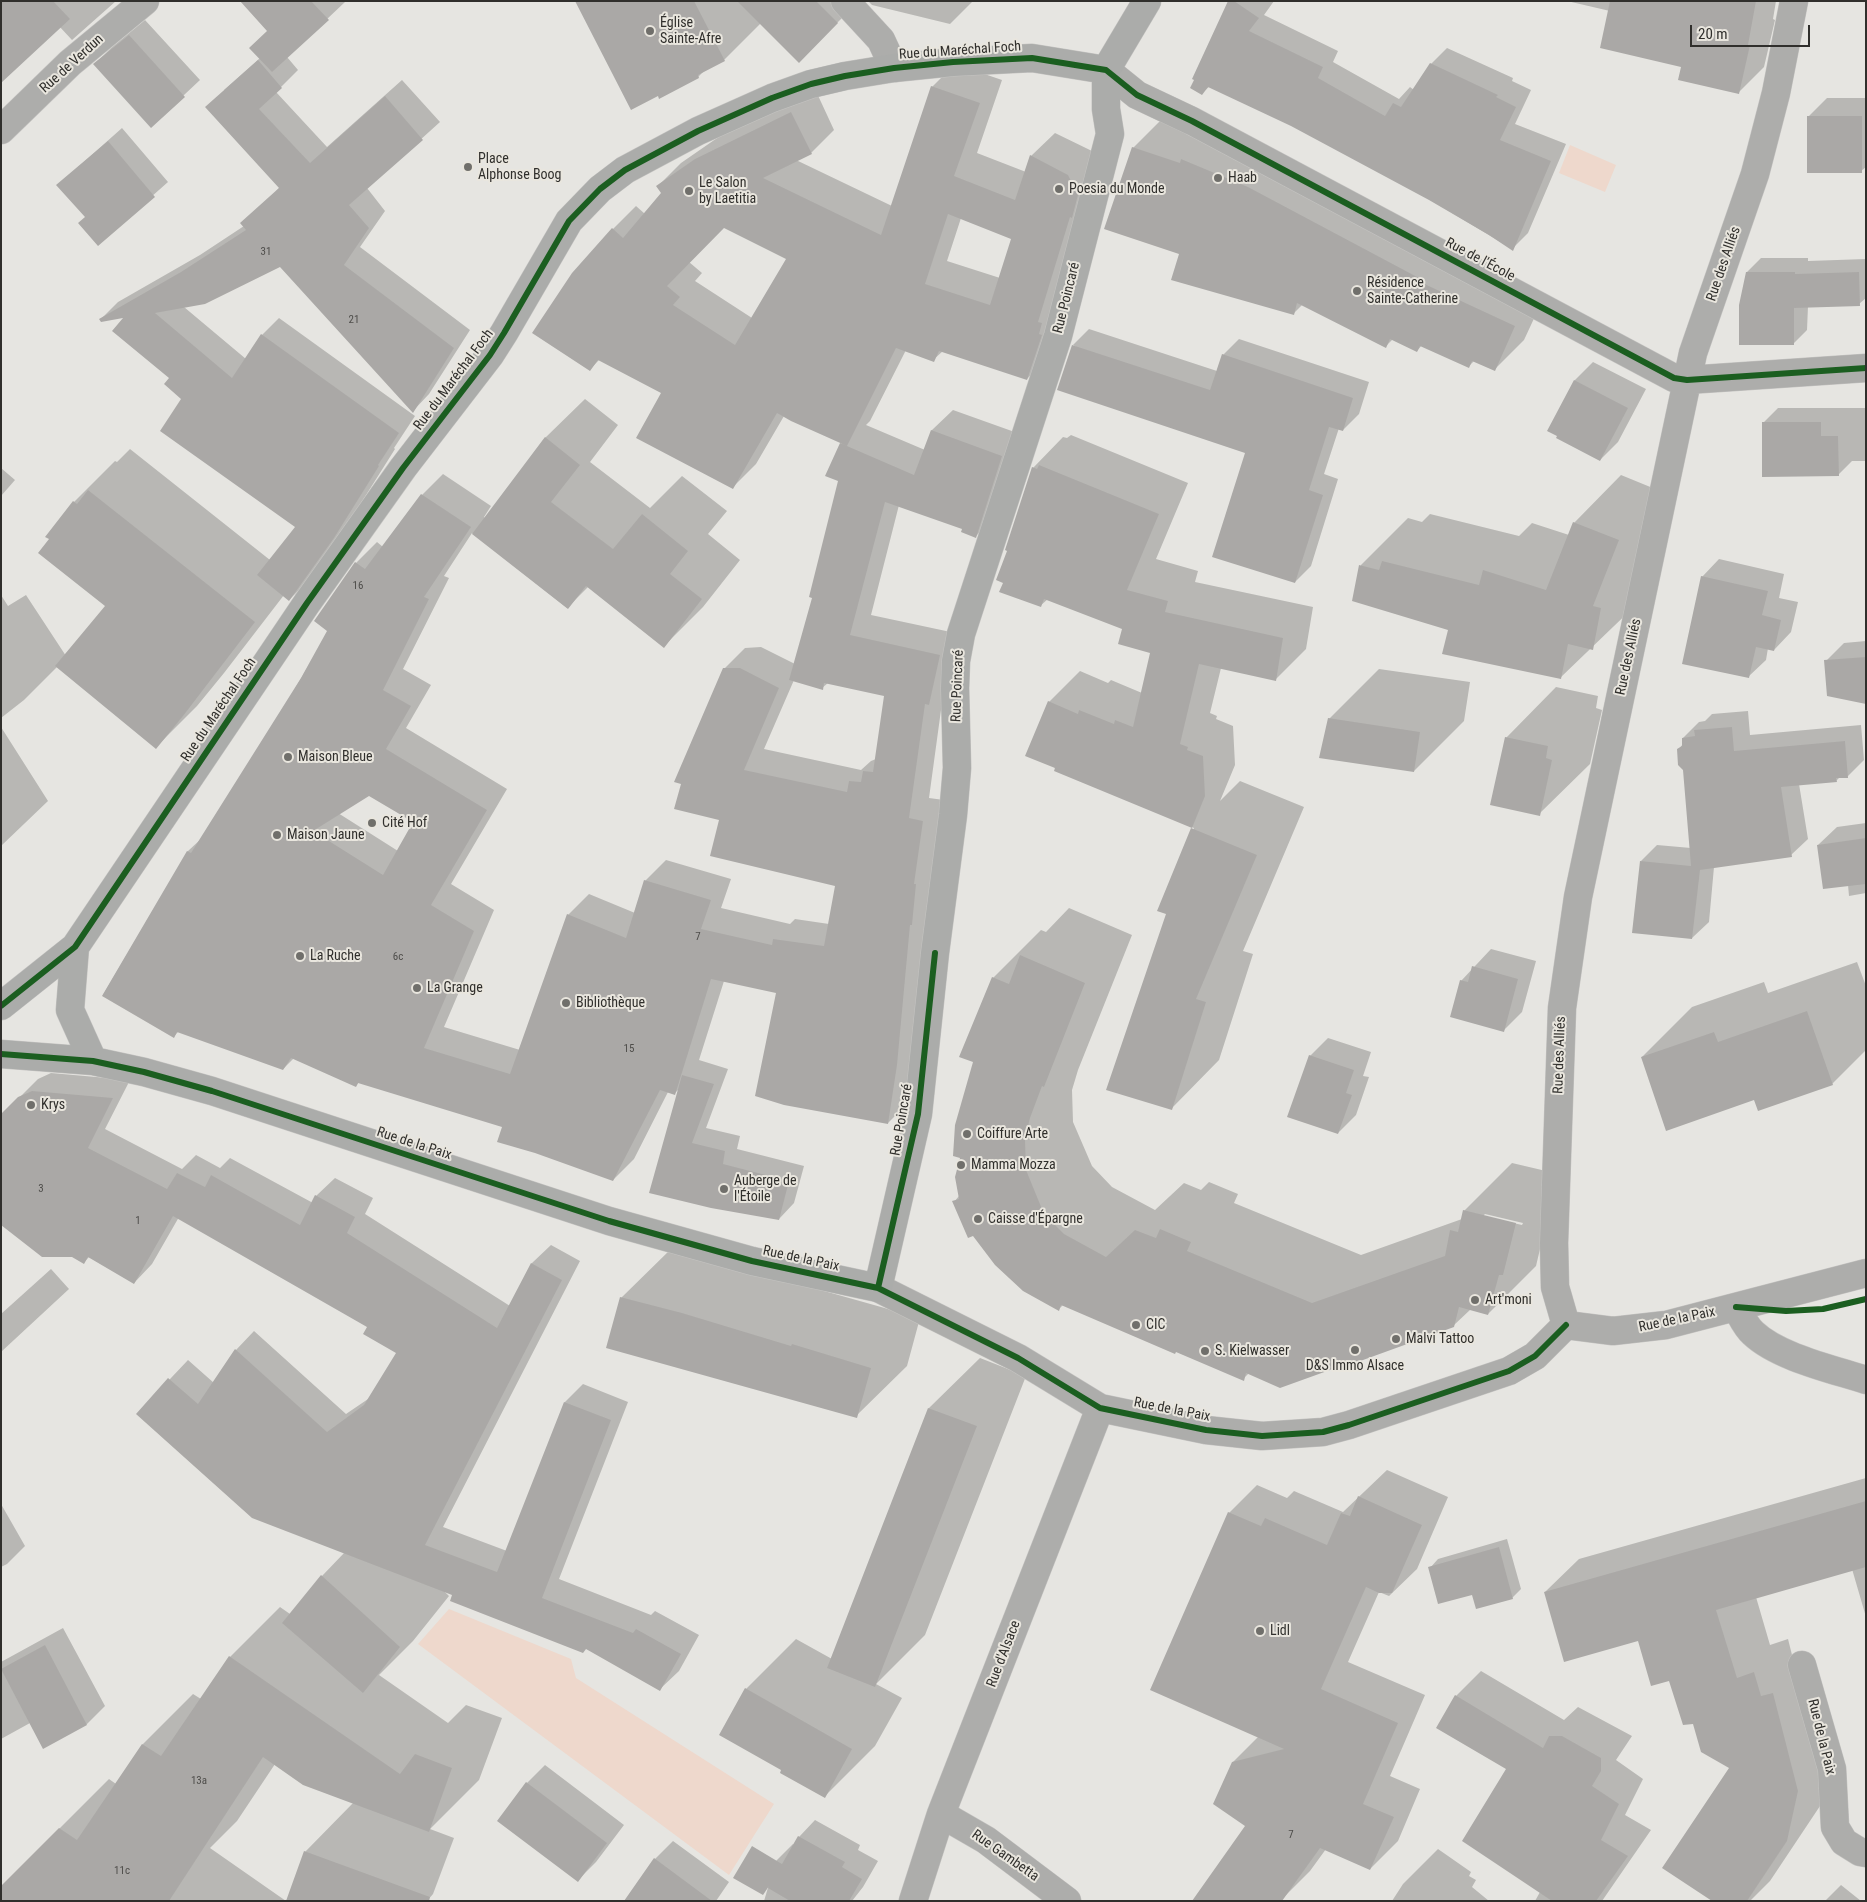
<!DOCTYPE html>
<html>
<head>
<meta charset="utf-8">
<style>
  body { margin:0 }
  #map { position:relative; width:1867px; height:1902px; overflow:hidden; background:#e6e5e1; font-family:"Roboto Condensed",sans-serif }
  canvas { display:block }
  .frame { position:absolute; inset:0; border:2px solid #302f2c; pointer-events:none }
  .scale { position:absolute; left:1690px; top:25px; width:120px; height:22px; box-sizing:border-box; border:2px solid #302f2c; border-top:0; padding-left:6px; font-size:15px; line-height:18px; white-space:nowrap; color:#302f2c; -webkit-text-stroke:4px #e9e6de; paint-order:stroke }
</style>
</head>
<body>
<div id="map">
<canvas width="1867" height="1902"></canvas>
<div class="frame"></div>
<div class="scale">20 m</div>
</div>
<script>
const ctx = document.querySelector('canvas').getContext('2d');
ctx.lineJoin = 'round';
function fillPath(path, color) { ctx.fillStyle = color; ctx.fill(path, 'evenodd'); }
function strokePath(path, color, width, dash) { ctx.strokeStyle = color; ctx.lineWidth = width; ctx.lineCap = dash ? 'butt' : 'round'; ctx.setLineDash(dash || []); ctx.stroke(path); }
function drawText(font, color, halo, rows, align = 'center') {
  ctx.font = font + ' "Roboto Condensed",sans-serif'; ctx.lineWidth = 4; ctx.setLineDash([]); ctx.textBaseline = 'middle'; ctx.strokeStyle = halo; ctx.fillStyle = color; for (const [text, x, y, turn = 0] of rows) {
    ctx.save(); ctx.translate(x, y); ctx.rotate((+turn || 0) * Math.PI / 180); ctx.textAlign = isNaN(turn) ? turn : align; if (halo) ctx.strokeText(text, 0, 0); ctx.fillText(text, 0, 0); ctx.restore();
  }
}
fillPath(new Path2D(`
  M1570,145L1616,165L1605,192L1559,173Z
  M449,1609L571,1659L576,1678L774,1804L729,1875L418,1644Z`), '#eed8cc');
fillPath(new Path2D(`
  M1,1H116L72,40L59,26Z
  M242,1L345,2L287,57L298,70L276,92L327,147L402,80L440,122L367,188L385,211L360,247L470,330L429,394L413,411L280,265L184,307L246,359L262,335L279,318L415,416L394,448L395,449L351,519L306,583L289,600L284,595L224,673L197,706L156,747L58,666L24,700L1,718V595L8,606L26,595L66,656L107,606L74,502L115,461L117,462L130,449L270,560L297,527L183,399L171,378L127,316L101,319L118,302L200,255L244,226L280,187L224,90L260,58L268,30Z
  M577,1H859L799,61L761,23L724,60L705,70L698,77Z
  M868,1H973L950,24L872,5Z
  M1230,1H1274L1264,15L1338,51L1333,62L1399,99L1410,87L1414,90L1431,64L1447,48L1513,78L1512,81L1531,90L1515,124L1566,144L1528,233L1512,249L1429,199L1291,125L1210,86L1202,93Z
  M1567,1H1776L1773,19L1775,20L1764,67L1739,92L1683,66L1610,11Z
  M145,20L200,80L151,126L95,64L111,48Z
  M955,64L1002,80L977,153L1026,172L1031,156L1055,133L1092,151L1050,355L1027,379L943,351L933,360L906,350L870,421L866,425L925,450L932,430L953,410L1023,435L996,516L975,537L964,529L899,505L871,615L960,634L944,688L929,798L944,800L909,1102L888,1123L777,992L724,981L699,1060L728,1069L706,1128L740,1136L737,1149L804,1166L794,1203L779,1219L651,1192L680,1088L674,1094L668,1092L634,1159L613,1180L504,1126L359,1082L356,1086L294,1058L283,1069L179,1031L174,1036L103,995L188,851L201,839L273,726L329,631L356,563L377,542L383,547L422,495L443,474L491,506L484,517L485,518L545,438L585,399L618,425L590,462L650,508L682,476L727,511L708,534L740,560L703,607L664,646L589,586L567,608L472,533L444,576L449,578L403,669L431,685L406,728L507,789L451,884L494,910L444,1027L520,1050L568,915L589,894L635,913L645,881L666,860L731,879L721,908L790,924L795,919L829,924L836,885L720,819L724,669L745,648L761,647L795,664L813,597L840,481L842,442L784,416L756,464L733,487L663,392L600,359L590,369L613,229L636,206L645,214L663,193L658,186L681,163L720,136L815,89L834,130L811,153L796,160L892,206L932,87ZM961,218L1012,238L1000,278L947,261ZM724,227L788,259L752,318L695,281L702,273L689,262ZM794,680L822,688L828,683L885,695L876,759L871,761L861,770L764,749ZM369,794L415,821L398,851L338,813Z
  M1827,98H1866V167L1861,171L1809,116Z
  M1163,118L1544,297L1524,340L1494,370L1474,361L1469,366L1422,345L1417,351L1393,339L1385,347L1303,304L1293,314L1180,253L1133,148Z
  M122,128L168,182L98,244L86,217L58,185Z
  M1761,258H1808V261L1866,259V298L1859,304L1808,306L1807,330L1793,344L1747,272Z
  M1089,329L1217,371L1223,355L1239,339L1369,382L1359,414L1343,430L1339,428L1324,474L1338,479L1311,566L1295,582L1247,452L1073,345Z
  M1593,362L1646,389L1618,442L1600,460L1549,431L1575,380Z
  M1778,408H1866V461H1852L1838,475L1763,423Z
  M1071,435L1188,483L1156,559L1198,571L1195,582L1313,607L1306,649L1275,680L1221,668L1210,713L1217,716L1216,719L1233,726L1235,765L1220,801L1240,781L1304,807L1243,951L1253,954L1219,1060L1172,1108L1167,913L1194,828L1055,770L1049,702L1080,671L1108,683L1111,680L1142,693L1152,652L1124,628L1048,599L1040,606L1004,582L1008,551L1033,468L1063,437L1067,438Z
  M1,468L15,480L1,496Z
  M1621,475L1665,493L1640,601L1560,678L1450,630L1353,600L1361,565L1408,518L1422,522L1430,514L1519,536L1532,523L1569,535L1574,523Z
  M1719,559L1784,574L1779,598L1798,602L1791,632L1774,650L1768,648L1766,660L1748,677L1702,577Z
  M1866,641V703L1826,661L1844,643Z
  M1379,669L1470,682L1464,721L1414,771L1329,719Z
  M1556,687L1598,696L1596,708L1602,710L1590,764L1539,814L1506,738Z
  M1748,711L1750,735L1861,725L1864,760L1847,777H1840L1836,781L1799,784L1808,839L1791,855L1714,867L1709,922L1692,938L1641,861L1657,845L1691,848L1685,770L1678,750L1683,744V738L1699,722L1705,721L1712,714Z
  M1,727L48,801L1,846Z
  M1866,823V893L1849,896L1848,885L1818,845L1837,827Z
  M1069,908L1132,935L1078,1070L1072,1090L1073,1122L1092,1166L1112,1187L1155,1210L1184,1183L1201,1190L1209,1182L1238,1194L1234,1203L1361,1255L1462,1219L1464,1211L1512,1163L1563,1175L1544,1232L1536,1266L1488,1314L1471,1309L1453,1326L1341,1364L1249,1373L1243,1379L1063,1305L1059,1309L954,1202L959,1196L962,1158L975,1061L961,1056L993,978L1041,930L1046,932ZM1485,1214L1523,1223L1522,1225L1483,1216Z
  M1491,949L1536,961L1522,1012L1504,1030L1461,981Z
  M1857,962L1866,986V1050L1832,1084L1755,1099L1642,1057L1692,1007L1764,982L1768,993Z
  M1328,1038L1371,1052L1363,1076L1369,1077L1356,1115L1338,1133L1310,1056Z
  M51,1073L130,1080L105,1129L182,1169L196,1155L220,1168L230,1158L313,1203L316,1196L335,1178L373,1198L365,1214L510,1306L532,1263L551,1245L580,1261L443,1527L507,1551L565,1402L583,1384L628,1402L559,1579L651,1615L655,1611L699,1635L679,1671L660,1689L587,1648L443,1590L449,1596L413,1641L379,1675L448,1723L466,1705L502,1718L479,1780L430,1829L454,1838L433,1894L427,1901L305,1852L354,1802L275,1764L237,1821L210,1848L286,1901H1L59,1829L109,1779L116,1784L143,1744L193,1694L201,1699L230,1657L280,1607L290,1614L322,1576L345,1552L137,1414L188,1360L214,1383L236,1350L254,1331L346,1414L371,1397L398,1353L368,1327L179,1217L152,1264L134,1283L89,1257L84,1262L1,1116L38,1079Z
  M672,1248L920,1318L907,1366L856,1416L621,1298Z
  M51,1269L69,1289L1,1352V1314Z
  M980,1358L1026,1376L925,1635L876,1684L902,1698L875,1746L825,1796L746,1689L796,1639L832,1659L929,1408Z
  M1387,1470L1448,1497L1417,1569L1389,1596L1379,1592L1348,1662L1425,1695L1390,1776L1420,1789L1398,1841L1370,1869L1326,1849L1310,1871L1283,1898L1247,1826L1233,1762L1259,1736L1229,1513L1257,1485L1287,1498L1294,1491L1343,1512Z
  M1866,1478V1617L1852,1569L1756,1597L1770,1645L1788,1639L1794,1663L1832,1755L1820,1806L1770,1881L1750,1901H1714L1730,1768L1694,1722L1669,1679L1639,1639L1545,1592L1579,1559Z
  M1,1504L25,1546L7,1564L1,1567Z
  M1507,1539L1521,1589L1512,1598L1473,1593L1430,1568L1438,1559Z
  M63,1628L105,1706L87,1724L43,1747L30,1723L1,1739V1662Z
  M1481,1671L1564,1720L1578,1707L1632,1736L1616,1760L1643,1779L1625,1815L1651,1830L1602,1901H1535L1540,1892L1508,1769L1456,1696Z
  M545,1765L624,1825L596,1862L578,1880L527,1783Z
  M815,1820L860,1845L858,1850L878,1861L863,1887L852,1901H764L776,1861L793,1844L794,1845L799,1837Z
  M673,1841L729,1882L716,1901H642L655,1859Z
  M1438,1849L1471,1872L1469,1876L1476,1880L1472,1887L1489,1901H1392L1403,1884Z
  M1841,1885L1861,1901H1825Z`), '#0003');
fillPath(new Path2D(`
  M1,1H53L70,19L1,83Z
  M240,1H311L329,20L272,72L249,48L267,31Z
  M575,1H694L725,61L698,75L699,78L659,99L658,96L631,110Z
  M737,1H816L838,23L799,63Z
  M1228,1H1234L1259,18L1249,31L1323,67L1318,78L1385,116L1393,103L1401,107L1430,63L1498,95L1496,97L1516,107L1500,140L1551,161L1513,251L1489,235L1429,200L1291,126L1208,87L1202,95L1190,88L1194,80L1192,79Z
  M1610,1H1756L1748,45H1750L1739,94L1678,80L1681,67L1600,48Z
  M129,35L185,97L151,128L93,64Z
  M258,60L282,88L259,109L310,163L385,96L423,140L349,205L369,228L344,265L454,348L413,413L280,267L205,304L155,313L232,378L261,334L399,433L378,465L379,466L334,538L289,601L257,575L295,527L160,431L181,399L164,384L169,378L112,331L123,318L101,322L99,319L181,272L246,230L240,223L279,188L205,107Z
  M931,86L980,103L954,176L1015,200L1030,155L1068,175L1078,195L1072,218L1070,217L1038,322L1042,323L1039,334L1042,335L1027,380L939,351L934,362L896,348L847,446L791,421L777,413L733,489L636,438L661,393L598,360L590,371L532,333L572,273L612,228L623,238L661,193L656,186L695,159L791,112L812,154L763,178L881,235ZM948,214L1011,239L990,305L925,284ZM724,228L786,259L735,345L673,305L680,297L667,286Z
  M1807,116H1862V173H1807Z
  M108,141L155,197L98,246L78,223L85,217L56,185Z
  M1132,147L1180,163L1181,159L1248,187L1419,278L1418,281L1515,326L1495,371L1472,361L1469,368L1420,346L1417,352L1390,339L1386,348L1297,303L1294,315L1171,280L1179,254L1104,229Z
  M1746,272H1795V274L1859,272L1860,306L1794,308V345H1739V305Z
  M1072,345L1210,390L1222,354L1353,398L1343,431L1329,427L1309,490L1323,495L1295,583L1212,557L1245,453L1057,390Z
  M1574,380L1628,408L1600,461L1556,438L1557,436L1547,431Z
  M1762,422H1821V436H1838L1839,476L1762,477Z
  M931,430L1002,456L976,538L961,532L962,529L885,502L850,635L940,655L929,705L925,704L909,818L923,821L914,884H916L912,925H910L897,1065L888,1124L784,1105L755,1096L776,993L711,979L675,1095L660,1090L613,1181L535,1153L497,1142L502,1127L358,1083L356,1087L291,1058L283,1070L177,1032L174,1038L102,996L187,851L191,853L301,678L327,631L314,621L355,562L365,569L421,494L471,527L424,597L429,599L383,690L411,706L386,749L487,810L431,905L474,931L424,1048L510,1074L567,914L626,938L644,880L711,900L701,929L772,945L773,939L824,946L835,886L710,856L719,820L674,809L681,784L674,782L723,668H740L779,688L744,770L847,792L849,781L861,782L863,771L873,772L884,696L824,683L823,690L789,680L812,598L809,597L838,481L825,476L840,443L914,475ZM369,796L413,822L383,875L313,831Z
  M545,437L580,465L551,502L613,549L642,514L688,551L670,574L702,599L664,648L586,586L568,609L472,534Z
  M1039,465L1159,514L1127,590L1168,601L1165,612L1283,638L1276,681L1199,664L1180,744L1188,747L1187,750L1203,756L1205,796L1192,828L1054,771L1055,768L1025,756L1048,701L1078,714L1079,710L1114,724L1115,720L1133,727L1150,653L1118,644L1122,629L1044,599L1041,607L999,592L1003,583L996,580L1007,551L1005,550L1032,467L1037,469Z
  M88,490L255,622L183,716L156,749L55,666L105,606L38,553L49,539L45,537L73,501L77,504Z
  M1573,522L1619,540L1593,606L1601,608L1593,650L1568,644L1561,679L1442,654L1448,630L1352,601L1359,565L1379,570L1382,561L1479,585L1483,570L1546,590Z
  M1701,576L1768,591L1762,615L1781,620L1774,651L1756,647L1749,678L1682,664Z
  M1866,657V704L1827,696L1824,660Z
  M1328,718L1420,732L1414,772L1319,758Z
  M1732,727L1734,751L1845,741L1848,778H1836L1837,782L1781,787L1792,857L1700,870L1692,939L1632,933L1640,861L1691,866L1683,770L1678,765L1677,749L1682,746V738L1695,736L1694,730Z
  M1505,737L1548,746L1546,758L1552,760L1540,816L1490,805Z
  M1191,828L1257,855L1196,999L1206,1002L1172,1110L1106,1090L1166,914L1157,911Z
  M1866,838V884L1823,889L1817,845Z
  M1020,955L1085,983L1044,1087L1042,1086L1030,1118L1025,1139L1026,1170L1044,1214L1064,1234L1106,1257L1135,1230L1156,1238L1160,1229L1191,1242L1187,1251L1312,1303L1445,1256L1450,1230L1458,1232L1463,1210L1516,1223L1503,1275H1499L1488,1315L1459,1307L1454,1327L1341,1368V1366L1280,1388L1246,1373L1244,1381L1176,1352L1175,1354L1061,1305L1059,1311L1023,1291L995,1265L973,1236L968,1238L952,1201L959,1199L955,1177L960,1158L953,1156L955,1125L973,1062L959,1057L992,977L1009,984Z
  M1472,966L1518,979L1504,1032L1450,1017L1460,980L1468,982Z
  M1807,1011L1833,1085L1758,1111L1754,1100L1666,1131L1641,1057L1714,1032L1718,1042Z
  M1309,1055L1354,1070L1346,1093L1352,1095L1338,1134L1287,1117Z
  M682,1075L714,1084L692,1143L725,1151L723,1164L789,1181L779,1220L711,1208L649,1193Z
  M32,1091L113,1098L88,1148L167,1189L177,1173L205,1187L211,1175L300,1225L315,1195L355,1217L347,1233L497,1328L531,1263L562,1280L425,1545L497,1572L564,1402L611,1420L542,1598L633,1633L636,1629L681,1654L660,1691L586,1649L583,1653L450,1601L452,1595L252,1518L136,1414L168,1378L198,1404L235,1349L327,1432L364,1405L396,1353L363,1334L367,1327L173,1216L134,1284L88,1257L84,1264L72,1257H42L1,1225V1114L18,1097Z
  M620,1297L682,1313L791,1346L792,1344L871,1368L857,1418L606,1348Z
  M928,1408L977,1426L875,1687L827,1668Z
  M1358,1496L1422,1525L1392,1593H1379L1366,1587L1321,1689L1398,1723L1363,1804L1394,1817L1370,1870L1320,1848L1282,1901H1192L1245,1826L1213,1804L1232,1762L1284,1749L1150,1690L1228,1512L1261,1526L1265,1518L1327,1545L1341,1513L1350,1516Z
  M1866,1501V1567L1716,1610L1737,1678L1754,1672L1761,1696L1773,1693L1798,1791L1787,1841L1747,1901H1712L1662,1868L1729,1768L1701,1752L1693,1724L1683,1725L1669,1681L1651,1686L1638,1641L1564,1662L1544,1592Z
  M1499,1547L1513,1599L1476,1609L1472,1595L1438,1604L1428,1567Z
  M321,1575L400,1647L363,1693L282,1623Z
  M45,1645L87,1725L43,1749L1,1669Z
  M229,1656L400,1774L415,1754L452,1768L429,1832L303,1785L263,1757L169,1901H1V1886L59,1828L77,1840L142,1744L161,1756Z
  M745,1688L852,1749L825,1798L780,1773L781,1770L719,1735Z
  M1455,1695L1543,1748L1549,1736H1562L1601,1758V1771L1592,1786L1619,1804L1601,1840L1628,1856L1596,1901H1552L1462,1841L1506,1769L1436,1728Z
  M526,1782L607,1843L578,1882L497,1821Z
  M798,1836L845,1862L842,1867L862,1879L849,1901H790L768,1888L769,1886L763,1895L733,1878L752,1846L782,1864Z
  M304,1851L430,1897L429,1901H286Z
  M654,1858L712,1901H624Z`), '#aaa8a6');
const street = new Path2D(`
  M845,1L881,40L894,68
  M1106,70L1137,95L1192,121L1674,378L1687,380L1866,368
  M1,130L70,63L145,1
  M878,1288L1018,1358L1100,1408L1206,1430L1262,1436L1323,1432L1349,1425L1509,1371L1535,1356L1566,1325
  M1736,1307C1741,1315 1745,1326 1753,1333C1778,1357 1832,1369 1866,1380
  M1566,1325L1555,1287L1554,1243L1562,1008L1578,897L1693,353L1755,174L1776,93L1794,1
  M1566,1325L1613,1331L1666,1325L1866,1273
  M1802,1665L1832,1769L1835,1827L1844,1842L1860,1852L1866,1853
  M941,1814L986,1840L1067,1901
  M913,1901L941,1814L1100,1408`);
const secondary = new Path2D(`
  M1106,70L1147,1
  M75,947L70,1010L93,1061
  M1,1006L75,947L307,603L403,468L490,355L504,333L569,221L600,189L625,170L698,131L772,98L811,84L845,76L894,68L953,62L1032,58L1106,70
  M1,1054L93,1061L144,1072L212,1091L609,1221L752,1261L878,1288L918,1114L935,953L953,815L957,768L955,688L956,661L961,634L1058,336L1110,134L1106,109V70`);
strokePath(street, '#c4c3c1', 29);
strokePath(secondary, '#c4c3c1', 29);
strokePath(street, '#adadab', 28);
strokePath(secondary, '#abacaa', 28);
strokePath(new Path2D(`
  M1,1006L75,947L307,603L403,468L490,355L504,333L569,221L600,189L625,170L698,131L772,98L811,84L845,76L894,68L953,62L1032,58L1106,70L1137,95L1192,121L1674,378L1687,380L1866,368
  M1,1054L93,1061L144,1072L212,1091L609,1221L752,1261L878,1288L1018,1358L1100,1408L1206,1430L1262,1436L1323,1432L1349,1425L1509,1371L1535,1356L1566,1325
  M878,1288L918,1114L935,953
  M1736,1307L1786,1311L1823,1309L1866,1299`), '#1b5e20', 6);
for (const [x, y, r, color] of [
  [650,31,5,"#706f6b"],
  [468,167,5,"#706f6b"],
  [1218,178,5,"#706f6b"],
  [1059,189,5,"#706f6b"],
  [689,191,5,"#706f6b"],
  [1357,291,5,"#706f6b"],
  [288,757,5,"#706f6b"],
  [372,823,5,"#706f6b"],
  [277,835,5,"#706f6b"],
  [300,956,5,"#706f6b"],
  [417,988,5,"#706f6b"],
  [566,1003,5,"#706f6b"],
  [31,1105,5,"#706f6b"],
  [967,1134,5,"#706f6b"],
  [961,1165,5,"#706f6b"],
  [724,1189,5,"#706f6b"],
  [978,1219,5,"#706f6b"],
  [1475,1300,5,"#706f6b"],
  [1136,1325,5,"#706f6b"],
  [1396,1339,5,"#706f6b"],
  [1355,1350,5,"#706f6b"],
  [1205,1351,5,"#706f6b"],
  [1260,1631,5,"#706f6b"]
]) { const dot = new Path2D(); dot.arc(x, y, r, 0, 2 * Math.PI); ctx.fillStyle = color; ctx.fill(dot); strokePath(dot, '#e9e6de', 2); }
drawText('11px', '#4e4d4a', null, [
  ["31",266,252],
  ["21",354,320],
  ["16",358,586],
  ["7",698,937],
  ["6c",398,957],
  ["15",629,1049],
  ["3",41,1189],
  ["1",138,1221],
  ["13a",199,1781],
  ["7",1291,1835],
  ["11c",122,1871]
]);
drawText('14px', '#302f2c', '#e9e6de', [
  ["Église",660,23],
  ["Sainte-Afre",660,39],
  ["Place",478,159],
  ["Alphonse Boog",478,175],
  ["Haab",1228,178],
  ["Le Salon",699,183],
  ["by Laetitia",699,199],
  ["Poesia du Monde",1069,189],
  ["Résidence",1367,283],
  ["Sainte-Catherine",1367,299],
  ["Maison Bleue",298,757],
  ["Cité Hof",382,823],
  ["Maison Jaune",287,835],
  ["La Ruche",310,956],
  ["La Grange",427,988],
  ["Bibliothèque",576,1003],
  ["Krys",41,1105],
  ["Coiffure Arte",977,1134],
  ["Mamma Mozza",971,1165],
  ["Auberge de",734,1181],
  ["l'Étoile",734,1197],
  ["Caisse d'Épargne",988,1219],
  ["Art'moni",1485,1300],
  ["CIC",1146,1325],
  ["Malvi Tattoo",1406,1339],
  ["S. Kielwasser",1215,1351],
  ["D&S Immo Alsace",1355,1366,"center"],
  ["Lidl",1270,1631]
], 'left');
drawText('14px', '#302f2c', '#e9e6de', [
  ["Rue du Maréchal Foch",960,51,-4],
  ["Rue de Verdun",72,64,-42],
  ["Rue de l'École",1480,260,28],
  ["Rue des Alliés",1724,264,-71],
  ["Rue Poincaré",1067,298,-76],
  ["Rue du Maréchal Foch",454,380,-53],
  ["Rue des Alliés",1629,657,-78],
  ["Rue Poincaré",958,686,-88],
  ["Rue du Maréchal Foch",219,710,-56],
  ["Rue des Alliés",1560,1055,-88],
  ["Rue Poincaré",902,1120,-80],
  ["Rue de la Paix",414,1144,18],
  ["Rue de la Paix",801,1259,12],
  ["Rue de la Paix",1677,1320,-12],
  ["Rue de la Paix",1172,1410,11],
  ["Rue d'Alsace",1004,1654,-69],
  ["Rue de la Paix",1821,1737,76],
  ["Rue Gambetta",1005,1856,35]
]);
</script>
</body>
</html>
